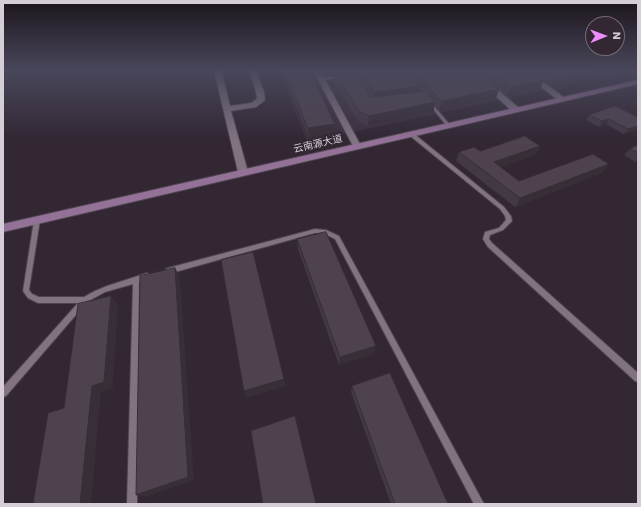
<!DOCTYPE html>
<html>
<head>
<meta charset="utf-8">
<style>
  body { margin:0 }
  #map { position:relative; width:641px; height:507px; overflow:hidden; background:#322733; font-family:"Work Sans",sans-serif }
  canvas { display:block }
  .frame { position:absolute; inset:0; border:4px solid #d6ced6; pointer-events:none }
  .north { position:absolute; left:585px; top:16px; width:40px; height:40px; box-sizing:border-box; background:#322733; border:1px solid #746a74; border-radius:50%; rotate:89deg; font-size:11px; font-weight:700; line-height:16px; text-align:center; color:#d6ced6 }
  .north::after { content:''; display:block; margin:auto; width:14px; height:18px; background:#ed8cfa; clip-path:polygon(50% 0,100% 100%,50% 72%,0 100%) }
</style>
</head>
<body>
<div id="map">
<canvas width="641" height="507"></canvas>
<div class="frame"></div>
<div class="north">N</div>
</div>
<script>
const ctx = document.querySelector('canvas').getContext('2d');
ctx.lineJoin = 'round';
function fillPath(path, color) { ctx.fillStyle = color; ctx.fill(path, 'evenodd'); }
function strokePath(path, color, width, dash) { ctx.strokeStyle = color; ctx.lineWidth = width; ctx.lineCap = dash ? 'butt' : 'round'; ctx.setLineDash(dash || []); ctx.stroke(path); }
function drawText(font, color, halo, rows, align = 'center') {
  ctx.font = font + ' "Work Sans","Noto Sans SC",sans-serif'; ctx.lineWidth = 4; ctx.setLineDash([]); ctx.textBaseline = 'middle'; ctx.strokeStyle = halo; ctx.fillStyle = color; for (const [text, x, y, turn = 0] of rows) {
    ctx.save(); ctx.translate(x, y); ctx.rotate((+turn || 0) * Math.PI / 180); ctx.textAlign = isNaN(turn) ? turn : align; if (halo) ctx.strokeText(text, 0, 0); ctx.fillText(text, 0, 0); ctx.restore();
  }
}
fillPath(new Path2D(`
  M279,70H442L446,74L479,70H635L307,142Z`), '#3d2e3f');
const service = new Path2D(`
  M340,76H341V78L321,80L319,79L321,78Z
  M428,101H430L449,124V126H447L428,103Z
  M409,133H413L504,207L511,216L512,221L503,230L490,235L489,239L492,243L638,373V382L635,381L488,247L483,239L485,232L499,228L506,220L505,216L500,209L409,135Z
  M37,218L40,220L29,290L32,294L39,297H84L95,291L107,286L147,273L149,274L150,276L149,278L139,282L137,504H127L133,284L105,292L87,302L6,396L3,397V387L78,303H38L28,298L23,291L34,220Z
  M315,229L326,230L339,236L484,504H474L335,239L323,233H315L168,274L166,273L165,271L166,269L168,268Z`);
const minor = new Path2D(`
  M214,70H221L230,106L251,103L257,99L256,92L249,70H256L264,92L265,100L256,107L231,111L248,172L246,174L243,175L238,172Z
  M467,70H475L519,108V112H513Z
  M520,70H528L566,99L565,101H559Z`);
const tertiary = new Path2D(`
  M313,70H320L361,146L360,148L357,149L353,146Z`);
const primary = new Path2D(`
  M638,80V84L3,232V224Z`);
strokePath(service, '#4e444f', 2);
strokePath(minor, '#4e444f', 2);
strokePath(tertiary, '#4e444f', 2);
strokePath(primary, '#4e444f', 2);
fillPath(service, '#817382');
fillPath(minor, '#817382');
fillPath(tertiary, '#817382');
fillPath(primary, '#947298');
fillPath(new Path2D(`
  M282,70H309L335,134L309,138Z
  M329,70H353L369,95L358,77L359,72H355L354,70H478L499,89L496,98L439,110L435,105L433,112L368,126L358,121L333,81L334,75H332Z
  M480,70H621L612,72L584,80L551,86L544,80L540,88L507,96L480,72Z
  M589,115L638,117L624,134L606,124L599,127L586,120Z
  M638,145V160L635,162L624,155L630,149Z
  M540,146L535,155L501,167L519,181L609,164L602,173L515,207L456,161L459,152L480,151Z
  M297,239L374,354L339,365L298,249Z
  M352,386L448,504H391L351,392Z`), '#433944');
fillPath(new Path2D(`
  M332,70H349L334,71V75H332Z
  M355,70H359V72H355Z
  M594,70H621L612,72L584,80L551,86L555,78Z
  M544,80L540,88L507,96L510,88Z
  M421,86L419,96L373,101L374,92Z
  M499,89L496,98L439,110L442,101Z
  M435,102L433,112L368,126L369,116Z
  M609,119L606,124L599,127L602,121Z
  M335,124V134L309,138L308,128Z
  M638,126V130L624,134L628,129Z
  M540,146L535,155L490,171L494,162Z
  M609,164L602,173L515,207L520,198Z
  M175,268L180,277L194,480L146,497L136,495Z
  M111,296L118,304L113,388L101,392L91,504H80L92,386Z
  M376,346L374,354L339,365L340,357Z
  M284,379L286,386L247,398L244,391Z`), '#372e37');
const building = new Path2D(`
  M285,70H309L335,124L308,128Z
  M339,70H353L369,95L371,97L426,91L435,102L369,116L359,111L334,71Z
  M361,70H407L421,86L374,92Z
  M414,70H478L499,89L442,101Z
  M490,70H531L544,80L510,88Z
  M545,70H594L589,72L555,78Z
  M615,106L638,117V126L628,129L609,119L602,121L589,115Z
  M525,136L540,146L494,162L519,181L593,154L609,164L520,198L459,152L474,147L480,151Z
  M638,145V153L630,149Z
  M326,232L376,346L340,357L297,239Z
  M253,252L284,379L244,391L221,260Z
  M175,268L188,477L136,495L140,276Z
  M111,296L104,382L92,386L80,504H33L48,413L64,408L78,304Z
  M390,373L448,504H395L352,386Z
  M295,416L316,504H263L251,431Z`);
fillPath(building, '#4e424f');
strokePath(building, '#372e37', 1);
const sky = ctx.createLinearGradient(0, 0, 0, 141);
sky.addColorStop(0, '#1c151c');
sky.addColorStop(0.5, '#49475b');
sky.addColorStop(1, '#49475b00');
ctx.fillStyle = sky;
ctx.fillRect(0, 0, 641, 141);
drawText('10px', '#d6ced6', '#322733', [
  ["云南源大道",318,144,-13]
]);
</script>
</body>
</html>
